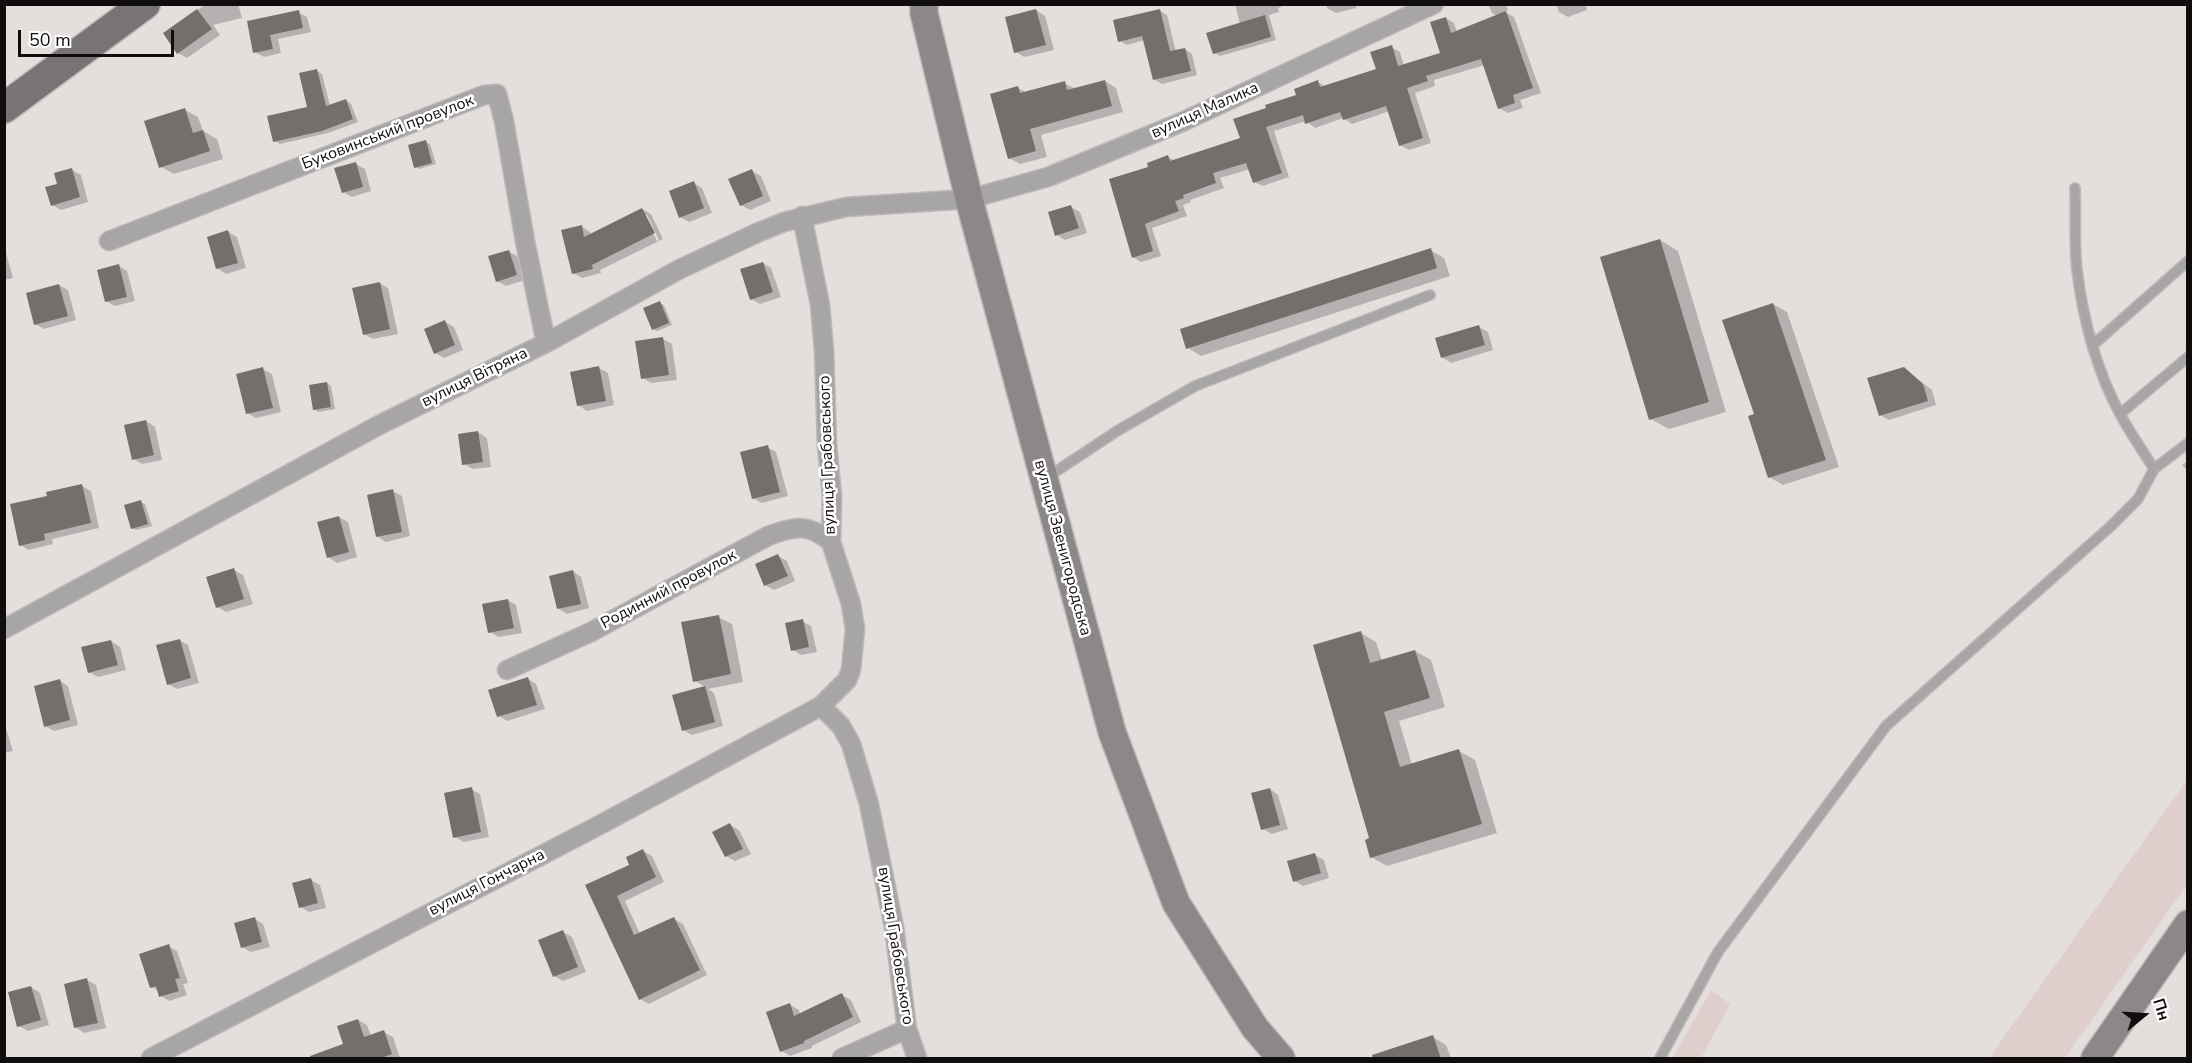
<!DOCTYPE html>
<html>
<head>
<meta charset="utf-8">
<style>
  body { margin:0 }
  #map { position:relative; width:2192px; height:1063px; overflow:hidden; background:#e4dedd; font-family:"Nunito Sans",sans-serif }
  canvas { display:block }
  .frame { position:absolute; inset:0; border:6px solid #100d0d; pointer-events:none }
  .north { position:absolute; left:2114px; top:985px; width:60px; height:60px; -webkit-text-stroke:4px #fff; paint-order:stroke; rotate:72deg; font-size:16px; font-weight:700; line-height:24px; text-align:center; color:#100d0d }
  .north::after { content:''; display:block; margin:auto; width:21px; height:27px; background:#100d0d; clip-path:polygon(50% 0,100% 100%,50% 72%,0 100%) }
  .scale { position:absolute; left:18px; top:30px; width:156px; height:27px; box-sizing:border-box; border:3px solid #100d0d; border-top:0; padding-left:8px; font-size:18px; line-height:21px; white-space:nowrap; color:#100d0d; -webkit-text-stroke:4px #fff; paint-order:stroke }
</style>
</head>
<body>
<div id="map">
<canvas width="2192" height="1063"></canvas>
<div class="frame"></div>
<div class="north">Пн</div>
<div class="scale">50 m</div>
</div>
<script>
const ctx = document.querySelector('canvas').getContext('2d');
ctx.lineJoin = 'round';
function fillPath(path, color) { ctx.fillStyle = color; ctx.fill(path, 'evenodd'); }
function strokePath(path, color, width, dash) { ctx.strokeStyle = color; ctx.lineWidth = width; ctx.lineCap = dash ? 'butt' : 'round'; ctx.setLineDash(dash || []); ctx.stroke(path); }
function drawText(font, color, halo, rows, align = 'center') {
  ctx.font = font + ' "Nunito Sans",sans-serif'; ctx.lineWidth = 5; ctx.setLineDash([]); ctx.textBaseline = 'middle'; ctx.strokeStyle = halo; ctx.fillStyle = color; for (const [text, x, y, turn = 0] of rows) {
    ctx.save(); ctx.translate(x, y); ctx.rotate((+turn || 0) * Math.PI / 180); ctx.textAlign = isNaN(turn) ? turn : align; if (halo) ctx.strokeText(text, 0, 0); ctx.fillText(text, 0, 0); ctx.restore();
  }
}
fillPath(new Path2D(`
  M2187,780V884L2065,1058H1989Z
  M1711,990L1730,1004L1701,1058H1673Z`), '#decfcd');
fillPath(new Path2D(`
  M206,4H238L242,18L213,25L220,35L187,58L178,53L165,33Z
  M1235,4H1288L1278,8L1279,12L1269,15L1276,40L1220,56L1214,53L1240,24Z
  M1326,4H1355L1356,8L1336,13L1327,8Z
  M1488,4H1506L1508,10L1505,12L1514,17L1541,93L1520,100L1523,108L1508,113L1499,108L1485,65L1434,80L1435,86L1415,93L1431,143L1409,150L1400,145L1390,111L1352,124L1343,118L1315,128L1306,121L1274,131L1289,177L1263,186L1254,182L1250,169L1220,178L1224,188L1190,200L1191,202L1183,205L1187,216L1152,228L1161,256L1141,262L1133,257L1150,168L1168,157L1175,161L1242,139L1318,82L1326,87L1378,70L1391,47L1400,52L1404,66L1442,54L1446,18L1454,23L1457,32L1497,16L1492,13Z
  M1556,4H1585L1587,10L1568,17L1559,12Z
  M1036,10L1045,16L1054,50L1024,57L1016,52Z
  M1160,11L1167,15L1176,52L1185,49L1192,54L1197,75L1162,84L1155,80L1145,40L1127,45L1120,41Z
  M298,12L307,17L311,32L278,39L281,53L264,57L255,52L249,22Z
  M317,71L322,74L330,106L346,100L351,104L358,122L328,133L280,144L275,141L309,108Z
  M1105,81L1116,88L1123,112L1041,135L1047,157L1020,164L1009,158L1018,88L1027,93L1064,83L1076,89Z
  M185,110L198,117L203,131L217,139L223,159L174,174L161,167Z
  M426,142L430,144L436,164L419,169L415,167Z
  M356,164L365,169L371,191L352,197L343,192Z
  M72,170L81,175L88,202L61,210L52,205L59,185Z
  M752,171L761,176L771,201L750,210L741,205Z
  M693,183L702,188L712,213L689,222L680,217Z
  M1071,207L1080,212L1087,233L1065,240L1057,235Z
  M642,209L651,214L663,239L600,270L601,273L582,278L573,273L581,226L590,232L591,235ZM644,215H647L659,240L657,241Z
  M228,232L237,237L246,268L226,274L217,268Z
  M1660,240L1678,251L1726,412L1669,429L1651,419Z
  M4,246L13,278L4,280Z
  M1430,250L1444,258L1450,276L1201,356L1188,348Z
  M508,251L517,256L525,280L506,286L497,281Z
  M763,263L771,268L781,297L760,304L751,299Z
  M119,266L127,271L135,301L115,306L106,301Z
  M379,283L388,288L398,334L373,339L364,334Z
  M59,285L68,290L76,320L44,329L35,324Z
  M660,303L664,305L672,325L657,331L653,329Z
  M1773,304L1787,312L1839,467L1783,485L1769,477L1755,415Z
  M445,322L454,327L463,350L444,358L435,353Z
  M1479,327L1488,332L1493,350L1451,363L1442,357Z
  M663,339L672,344L677,380L651,383L643,378Z
  M599,368L608,373L614,405L587,411L578,405Z
  M263,369L272,374L281,412L256,418L247,413Z
  M1904,369L1932,390L1936,405L1889,420L1880,415Z
  M327,383L331,386L335,409L318,412L314,409Z
  M146,421L155,427L162,460L142,464L134,459Z
  M478,432L487,438L491,467L473,469L464,464Z
  M767,447L776,452L788,496L762,503L753,498Z
  M2188,461V471L2182,465Z
  M82,486L91,491L99,528L52,539L53,544L29,550L20,545Z
  M393,491L402,496L410,536L386,542L377,536Z
  M141,502L145,504L152,526L136,530L132,528Z
  M339,517L348,522L357,557L337,563L328,557Z
  M778,556L787,561L795,581L774,590L765,585Z
  M234,570L243,575L253,604L226,612L218,607Z
  M573,571L581,577L589,608L567,614L558,608Z
  M508,600L516,605L522,633L499,637L490,632Z
  M718,617L732,624L743,682L708,689L714,693L723,726L692,735L683,730L705,687L695,681Z
  M802,621L811,626L817,652L801,655L793,650Z
  M1361,633L1376,642L1382,661L1415,651L1431,660L1445,707L1399,721L1412,765L1459,751L1475,760L1497,833L1387,866L1371,857Z
  M179,640L188,645L199,683L177,689L168,684Z
  M111,641L120,647L126,670L98,677L89,672Z
  M528,679L536,684L545,709L507,721L499,716Z
  M60,681L68,686L78,725L54,731L45,726Z
  M4,722L13,751L4,753Z
  M471,789L480,794L489,837L464,842L455,837Z
  M1270,789L1278,795L1288,829L1272,834L1263,829Z
  M730,825L739,830L751,854L735,861L726,856Z
  M643,851L652,856L664,882L625,901L640,934L674,919L683,924L707,975L649,1004L640,999L587,886L631,866Z
  M1315,855L1324,860L1329,878L1303,886L1295,881Z
  M311,880L320,885L326,908L309,912L300,907Z
  M255,919L263,924L270,947L251,952L242,947Z
  M563,932L572,937L586,972L563,981L554,976Z
  M168,946L177,951L188,983L183,984L187,995L169,1001L161,996L159,991L151,987Z
  M87,980L96,985L106,1028L84,1033L75,1027Z
  M31,987L40,993L49,1025L28,1031L19,1026Z
  M842,995L851,1000L861,1022L812,1046V1048L790,1056L782,1051L790,1005L799,1010L800,1015Z
  M358,1020L367,1025L371,1036L384,1032L393,1037L400,1058H340Z
  M1433,1037L1446,1045L1451,1058H1395Z`), '#0003');
fillPath(new Path2D(`
  M197,9L212,29L177,54L163,33Z
  M1036,9L1046,45L1014,53L1005,17Z
  M1160,9L1170,51L1185,48L1191,71L1153,80L1142,36L1118,42L1113,20Z
  M299,10L303,28L270,35L273,49L253,53L247,21Z
  M1506,11L1533,88L1513,95L1515,103L1498,109L1481,59L1426,76L1428,81L1407,88L1423,138L1399,146L1386,106L1343,120L1340,112L1305,124L1303,115L1266,127L1282,173L1253,183L1246,163L1213,173L1216,183L1183,195L1184,198L1175,201L1179,211L1145,224L1153,251L1132,258L1109,179L1148,167L1147,163L1168,155L1170,161L1240,138L1233,119L1266,108L1265,105L1296,95L1294,89L1318,80L1320,87L1376,69L1370,52L1392,45L1398,66L1440,53L1430,22L1446,17L1451,33Z
  M1265,15L1271,37L1213,54L1206,33Z
  M317,69L326,106L346,99L353,119L322,131L273,142L267,116L307,107L299,73Z
  M1105,80L1112,106L1030,129L1036,151L1008,159L990,94L1018,86L1020,93L1065,81L1067,90Z
  M185,108L193,133L203,130L210,151L159,168L144,121Z
  M426,140L432,163L414,168L408,145Z
  M356,162L363,187L342,193L334,168Z
  M72,168L80,197L51,206L45,187L57,184L54,173Z
  M752,169L763,196L740,206L728,179Z
  M694,181L704,208L679,218L669,191Z
  M1071,205L1079,228L1055,236L1048,212Z
  M642,208L655,233L592,265L593,269L572,274L561,230L582,225L584,237Z
  M228,230L238,263L216,269L207,237Z
  M1660,239L1709,402L1649,420L1600,257Z
  M1431,248L1437,268L1186,349L1180,329Z
  M509,250L517,275L496,282L488,256Z
  M763,262L773,292L750,300L740,269Z
  M119,264L127,297L105,302L97,270Z
  M380,282L390,329L363,335L352,288Z
  M59,284L68,316L34,325L26,293Z
  M660,301L669,323L652,330L643,308Z
  M1773,303L1826,460L1768,478L1748,416L1754,414L1722,320Z
  M445,320L455,345L434,354L424,329Z
  M1479,325L1485,345L1441,358L1435,338Z
  M663,337L669,375L641,379L635,341Z
  M599,366L606,401L577,406L570,372Z
  M263,367L273,408L246,414L236,374Z
  M1904,367L1923,384L1928,401L1879,416L1867,378Z
  M327,382L331,407L313,410L309,385Z
  M146,420L154,455L132,460L124,425Z
  M478,431L483,462L462,465L458,434Z
  M768,445L780,492L752,499L740,452Z
  M82,484L91,523L44,534L45,540L19,546L10,504L47,496L46,492Z
  M393,489L402,532L376,537L367,495Z
  M141,500L148,524L131,529L124,505Z
  M339,516L349,552L327,558L317,522Z
  M778,554L788,576L764,586L755,564Z
  M234,568L244,599L216,608L206,577Z
  M573,570L581,604L557,609L549,576Z
  M508,599L514,628L488,633L482,604Z
  M719,615L731,674L693,682L681,622Z
  M803,619L809,647L791,651L785,623Z
  M1361,631L1370,663L1415,650L1430,698L1384,712L1400,767L1459,749L1482,824L1370,858L1365,840L1369,838L1313,645Z
  M180,639L191,678L167,685L156,645Z
  M111,640L118,665L88,673L81,647Z
  M528,677L537,705L497,717L488,690Z
  M60,679L70,720L44,727L34,686Z
  M705,686L715,722L682,731L672,695Z
  M472,787L481,832L453,838L444,793Z
  M1270,788L1280,825L1261,830L1251,793Z
  M730,823L743,849L725,857L712,832Z
  M643,849L656,877L617,896L634,935L674,917L700,970L639,1000L585,885L629,865L626,857Z
  M1315,853L1321,873L1293,882L1287,861Z
  M311,878L318,903L299,908L292,883Z
  M255,917L262,942L241,948L234,923Z
  M563,930L578,967L553,977L538,940Z
  M169,944L180,978L175,979L179,991L159,997L156,986L150,988L139,954Z
  M87,978L98,1023L74,1028L64,984Z
  M31,986L41,1020L17,1027L8,992Z
  M842,993L853,1017L804,1041V1043L780,1052L766,1012L790,1003L794,1016Z
  M358,1019L364,1037L384,1030L392,1054L378,1059H310V1056L343,1044L337,1026Z
  M1433,1035L1441,1059H1373L1372,1055Z`), '#746f6c');
const lane = new Path2D(`
  M2093,345L2188,261
  M2120,414L2188,357
  M2154,469L2188,443
  M1046,478L1117,431L1195,386L1430,295
  M1660,1058L1718,952L1886,726L2111,526L2138,499L2154,469C2143,451 2130,433 2120,414C2097,371 2083,319 2077,270C2074,244 2076,215 2075,188`);
const street = new Path2D(`
  M802,216L820,305L824,351L827,445L832,496L831,542L851,604L855,629L851,670L847,680L821,706L841,726L851,744L869,804L894,927L907,1029L917,1058
  M109,241L484,95L497,94L504,121L525,241L546,343
  M4,629L381,424L546,343L680,269L759,232L784,222L846,207L969,199L1048,177L1182,122L1434,4
  M507,670L591,632L768,536C795,526 808,523 831,542
  M151,1058L594,828L821,706
  M842,1058L907,1029`);
const secondary = new Path2D(`
  M924,4V13L969,199L1112,732L1176,903L1255,1028L1281,1058
  M2095,1058L2188,924`);
const primary = new Path2D(`
  M4,108L145,4`);
strokePath(lane, '#beb8b8', 12);
strokePath(street, '#beb8b8', 21);
strokePath(secondary, '#beb8b8', 30);
strokePath(primary, '#beb8b8', 33);
strokePath(lane, '#a7a5a6', 9);
strokePath(street, '#a7a5a6', 18);
strokePath(secondary, '#8c888a', 27);
strokePath(primary, '#787476', 30);
drawText('16px', '#100d0d', '#fff', [
  ["вулиця Малика",1205,111,-24],
  ["Буковинський провулок",388,133,-21],
  ["вулиця Вітряна",475,378,-26],
  ["вулиця Грабовського",828,455,-92],
  ["вулиця Звенигородська",1062,548,75],
  ["Родинний провулок",669,590,-28],
  ["вулиця Гончарна",487,883,-27],
  ["вулиця Грабовського",895,946,81]
]);
</script>
</body>
</html>
